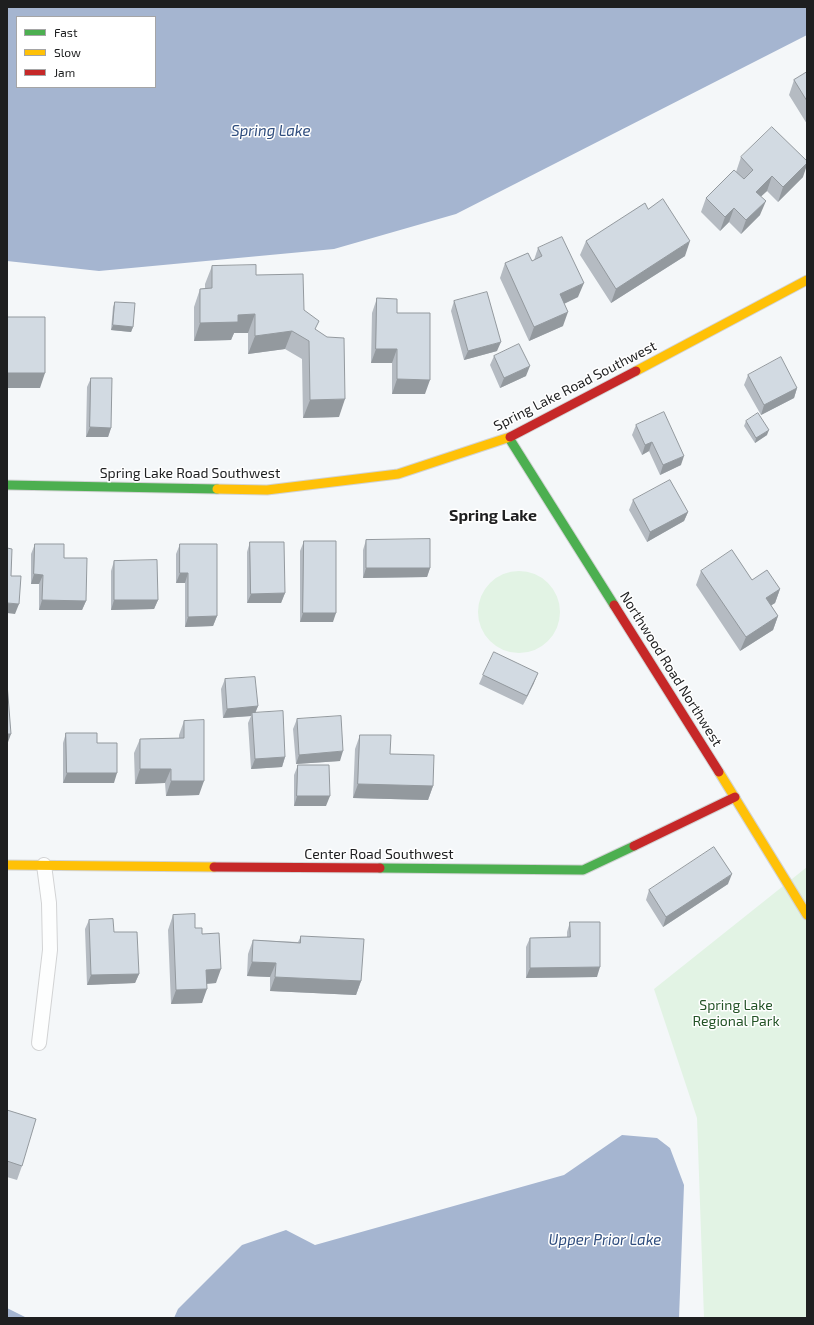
<!DOCTYPE html>
<html>
<head>
<meta charset="utf-8">
<style>
  body { margin:0 }
  #map { position:relative; width:814px; height:1325px; overflow:hidden; background:#f4f7f9; font-family:"Exo 2",sans-serif }
  canvas { display:block }
  .frame { position:absolute; inset:0; border:8px solid #1e1f20; pointer-events:none }
  .legend { position:absolute; left:16px; top:16px; width:140px; height:72px; box-sizing:border-box; background:#fff; border:1px solid #a5a5a6; margin:0; padding:5px 7px; list-style:none; font-size:12px; color:#1e1f20 }
  .legend li { display:flex; align-items:center; gap:8px; height:20px }
  .legend b { width:20px; border:1px solid #a5a5a6 }
</style>
</head>
<body>
<div id="map">
<canvas width="814" height="1325"></canvas>
<div class="frame"></div>
<ul class="legend">
<li><b style="height:5px;background:#4caf50"></b>Fast</li>
<li><b style="height:5px;background:#ffc107"></b>Slow</li>
<li><b style="height:5px;background:#c62828"></b>Jam</li>
</ul>
</div>
<script>
const ctx = document.querySelector('canvas').getContext('2d');
ctx.lineJoin = 'round';
function fillPath(path, color) { ctx.fillStyle = color; ctx.fill(path, 'evenodd'); }
function strokePath(path, color, width, dash) { ctx.strokeStyle = color; ctx.lineWidth = width; ctx.lineCap = dash ? 'butt' : 'round'; ctx.setLineDash(dash || []); ctx.stroke(path); }
function drawText(font, color, halo, rows, align = 'center') {
  ctx.font = font + ' "Exo 2",sans-serif'; ctx.lineWidth = 3; ctx.setLineDash([]); ctx.textBaseline = 'middle'; ctx.strokeStyle = halo; ctx.fillStyle = color; for (const [text, x, y, turn = 0] of rows) {
    ctx.save(); ctx.translate(x, y); ctx.rotate((+turn || 0) * Math.PI / 180); ctx.textAlign = isNaN(turn) ? turn : align; if (halo) ctx.strokeText(text, 0, 0); ctx.fillText(text, 0, 0); ctx.restore();
  }
}
fillPath(new Path2D(`
  M478 612a41 41 0 1 1 82 0a41 41 0 1 1-82 0Z
  M807,867V1318H704L697,1118L654,989Z`), '#e2f3e4');
fillPath(new Path2D(`
  M7,7H807V35L456,214L334,249L99,271L7,261ZM17,17H155V87H17Z
  M622,1135L657,1138L670,1148L684,1185L679,1318H174L178,1309L242,1245L286,1230L315,1245L564,1175Z
  M7,1308L27,1318H7Z`), '#a5b5d0');
const lane = new Path2D(`
  M39,1043L50,950L49,903L44,865`);
const fast = new Path2D(`
  M509,438L614,605
  M7,485L217,489
  M380,868L583,870L634,846`);
const slow = new Path2D(`
  M636,371L807,280
  M217,489L267,490L398,474L510,437
  M719,772L807,915
  M7,865L214,867`);
const jam = new Path2D(`
  M510,437L636,371
  M614,605L719,772
  M634,846L735,797
  M214,867L380,868`);
strokePath(lane, '#d2d3d4', 16);
strokePath(fast, '#d2d3d4', 11);
strokePath(slow, '#d2d3d4', 11);
strokePath(jam, '#d2d3d4', 11);
strokePath(lane, '#fdfefe', 14);
strokePath(fast, '#4caf50', 9);
strokePath(slow, '#ffc107', 9);
strokePath(jam, '#c62828', 9);
fillPath(new Path2D(`
  M807,72V124L789,95L794,80Z
  M741,157L803,177L778,202L767,191L761,196L760,215L741,234L729,222L720,231L701,212L706,198L736,172Z
  M648,209L685,256L611,303L580,255L586,241Z
  M538,248L578,297L564,304L563,326L529,341L500,278L505,263L532,261L534,260Z
  M212,266L256,275L304,310L316,330L339,417L303,418L302,359L285,349L248,354V333H234L231,340L194,341V307L200,289L205,288V284Z
  M377,298L397,313L425,394H392V363H371L372,313Z
  M454,301L497,351L464,360L451,311Z
  M115,302L133,327L131,332L111,330L113,307Z
  M494,356L526,376L500,388L490,365Z
  M748,375L797,388L794,398L761,415L744,385Z
  M91,378L111,428L108,437H86L87,387Z
  M746,421L767,435L755,443L744,426Z
  M636,425L681,465L660,475L649,451L642,455L632,435Z
  M633,500L688,512L684,521L647,542L629,510Z
  M366,540L430,568L427,577L363,578V550Z
  M304,541L333,622H300V551Z
  M250,542L285,593L281,603H247V552Z
  M35,544L64,558L86,601L82,610H39V584H31V554Z
  M180,544L217,616L213,626L185,627V583H176V554Z
  M114,561L158,600L154,609L111,610V571Z
  M701,571L752,580L780,589L775,603L771,605L778,616L773,630L740,651L696,585Z
  M483,675L534,683L523,705L479,684Z
  M225,679L258,706L255,713L285,757L282,767L251,769L248,723L251,716L223,718L221,689Z
  M297,719L340,761L296,764L293,729Z
  M184,721L199,795L166,796L165,783L135,784L134,753L140,739L179,738V735Z
  M66,733L97,743L114,783H63V743Z
  M360,735L390,754L433,786L428,800L353,798L355,749Z
  M298,765L326,806H294V775Z
  M728,884L663,927L646,900L649,890Z
  M173,915L195,928L202,934L216,983L207,984L202,1003L171,1004L168,930Z
  M89,920L114,932L139,974L135,983L87,985L85,929Z
  M570,922L597,977L526,978V947L530,938L567,937V932Z
  M301,936L361,981L356,995L270,991V977L247,976L248,954L253,940L298,942Z
  M7,1110L22,1166L17,1180L7,1177Z`), '#b5bbc2');
fillPath(new Path2D(`
  M807,163V165L803,177L778,202L783,187Z
  M772,176L767,191L751,206L756,192Z
  M766,201L760,215L741,234L746,220Z
  M734,208L729,222L720,231L725,217Z
  M690,241L685,256L611,303L616,289Z
  M584,283L578,297L555,308L560,294Z
  M568,312L563,326L529,341L534,327Z
  M255,314L248,333H234L231,340L194,341L200,323L238,315Z
  M113,325L133,327L131,332L111,330Z
  M292,331L285,349L248,354L255,336Z
  M501,342L497,351L464,360L468,351Z
  M376,349H397L392,363H371Z
  M530,366L526,376L500,388L504,378Z
  M7,373H45L40,388H7Z
  M397,379L430,380L425,394H392Z
  M797,388L794,398L761,415L764,405Z
  M345,399L339,417L303,418L310,400Z
  M90,427L111,428L108,437H86Z
  M769,430L767,435L755,443L756,438Z
  M652,442L649,451L642,455L645,445Z
  M684,456L681,465L660,475L663,465Z
  M688,512L684,521L647,542L650,532Z
  M366,568H430L427,577L363,578Z
  M180,573H188L185,583H176Z
  M34,574L43,575L39,584H31Z
  M780,589L775,603L761,612L766,598Z
  M285,593L281,603H247L251,594Z
  M42,600L86,601L82,610H39Z
  M114,600H158L154,609L111,610Z
  M7,603L19,604L15,614L7,613Z
  M303,613H336L333,622H300Z
  M217,616L213,626L185,627L188,617Z
  M778,616L773,630L740,651L746,637Z
  M538,673L534,683L523,705L527,696Z
  M258,706L254,716L252,713L251,716L223,718L227,709Z
  M7,734H11L7,745Z
  M343,751L340,761L296,764L299,755Z
  M285,757L282,767L251,769L255,759Z
  M140,769H171L165,783L135,784Z
  M67,773H117L114,783H63Z
  M171,781H204L199,795L166,796Z
  M358,784L433,786L428,800L353,798Z
  M297,796H330L326,806H294Z
  M732,874L728,884L663,927L666,917Z
  M252,962L276,963L270,977L247,976Z
  M600,967L597,977L526,978L530,968Z
  M221,969L216,983L201,984L206,970Z
  M139,974L135,983L87,985L91,975Z
  M275,977L361,981L356,995L270,991Z
  M207,989L202,1003L171,1004L176,990Z`), '#93999e');
const building = new Path2D(`
  M807,72V101L794,80Z
  M772,127L807,161V163L783,187L772,176L756,192L766,201L746,220L734,208L725,217L706,198L734,170L744,179L753,170L741,157Z
  M663,199L690,241L616,289L586,241L645,203L648,209Z
  M562,237L584,283L560,294L568,312L534,327L505,263L528,253L532,261L542,256L538,248Z
  M256,265V275L303,274L304,310L319,321L315,329L327,337L344,338L345,399L310,400L309,341L292,331L255,336V314L238,315V322L200,323V289L212,288V266Z
  M487,292L501,342L468,351L454,301Z
  M377,298L397,299V313H430V380L397,379V349H376Z
  M115,302L135,303L133,327L113,325Z
  M7,317H45V373H7Z
  M519,344L530,366L504,378L494,356Z
  M781,357L797,388L764,405L748,375Z
  M91,378H112L111,428L90,427Z
  M664,412L684,456L663,465L652,442L645,445L636,425Z
  M758,413L769,430L756,438L746,421Z
  M670,480L688,512L650,532L633,500Z
  M430,539V568H366V540Z
  M304,541H336V613H303Z
  M250,542H284L285,593L251,594Z
  M35,544H64V558H87L86,601L42,600L43,575L34,574Z
  M180,544H217V616L188,617V573H180Z
  M7,548L12,549L11,576H21L19,604L7,603Z
  M732,550L752,580L767,570L780,589L766,598L778,616L746,637L701,571Z
  M157,560L158,600H114V561Z
  M494,652L538,673L527,696L483,675Z
  M255,677L258,706L227,709L225,679Z
  M7,683L11,734H7Z
  M283,711L285,757L255,759L252,713Z
  M341,716L343,751L299,755L297,719Z
  M204,720V781H171V769H140V739L184,738V721Z
  M66,733H97V743H117V773H67Z
  M360,735H391L390,754L434,755L433,786L358,784Z
  M298,765H329L330,796H297Z
  M714,847L732,874L666,917L649,890Z
  M195,914V928H202V934L219,933L221,969L206,970L207,989L176,990L173,915Z
  M113,919L114,932H137L139,974L91,975L89,920Z
  M570,922H600V967L530,968V938L570,937Z
  M301,936L364,939L361,981L275,977L276,963L252,962L253,940L300,943Z
  M7,1110L36,1119L22,1166L7,1161Z`);
fillPath(building, '#d2dae2');
strokePath(building, '#93999e', 1);
drawText('14px', '#1e1f20', '#fff', [
  ["Spring Lake Road Southwest",575,386,-27],
  ["Spring Lake Road Southwest",190,473],
  ["Northwood Road Northwest",671,669,58],
  ["Center Road Southwest",379,854]
]);
drawText('14px', '#235326', '#fff', [
  ["Spring Lake",736,1005],
  ["Regional Park",736,1021]
]);
drawText('italic 15px', '#2f4d7e', '#fff', [
  ["Spring Lake",271,131],
  ["Upper Prior Lake",605,1240]
]);
drawText('bold 16px', '#1e1f20', '#fff', [
  ["Spring Lake",493,516]
]);
</script>
</body>
</html>
